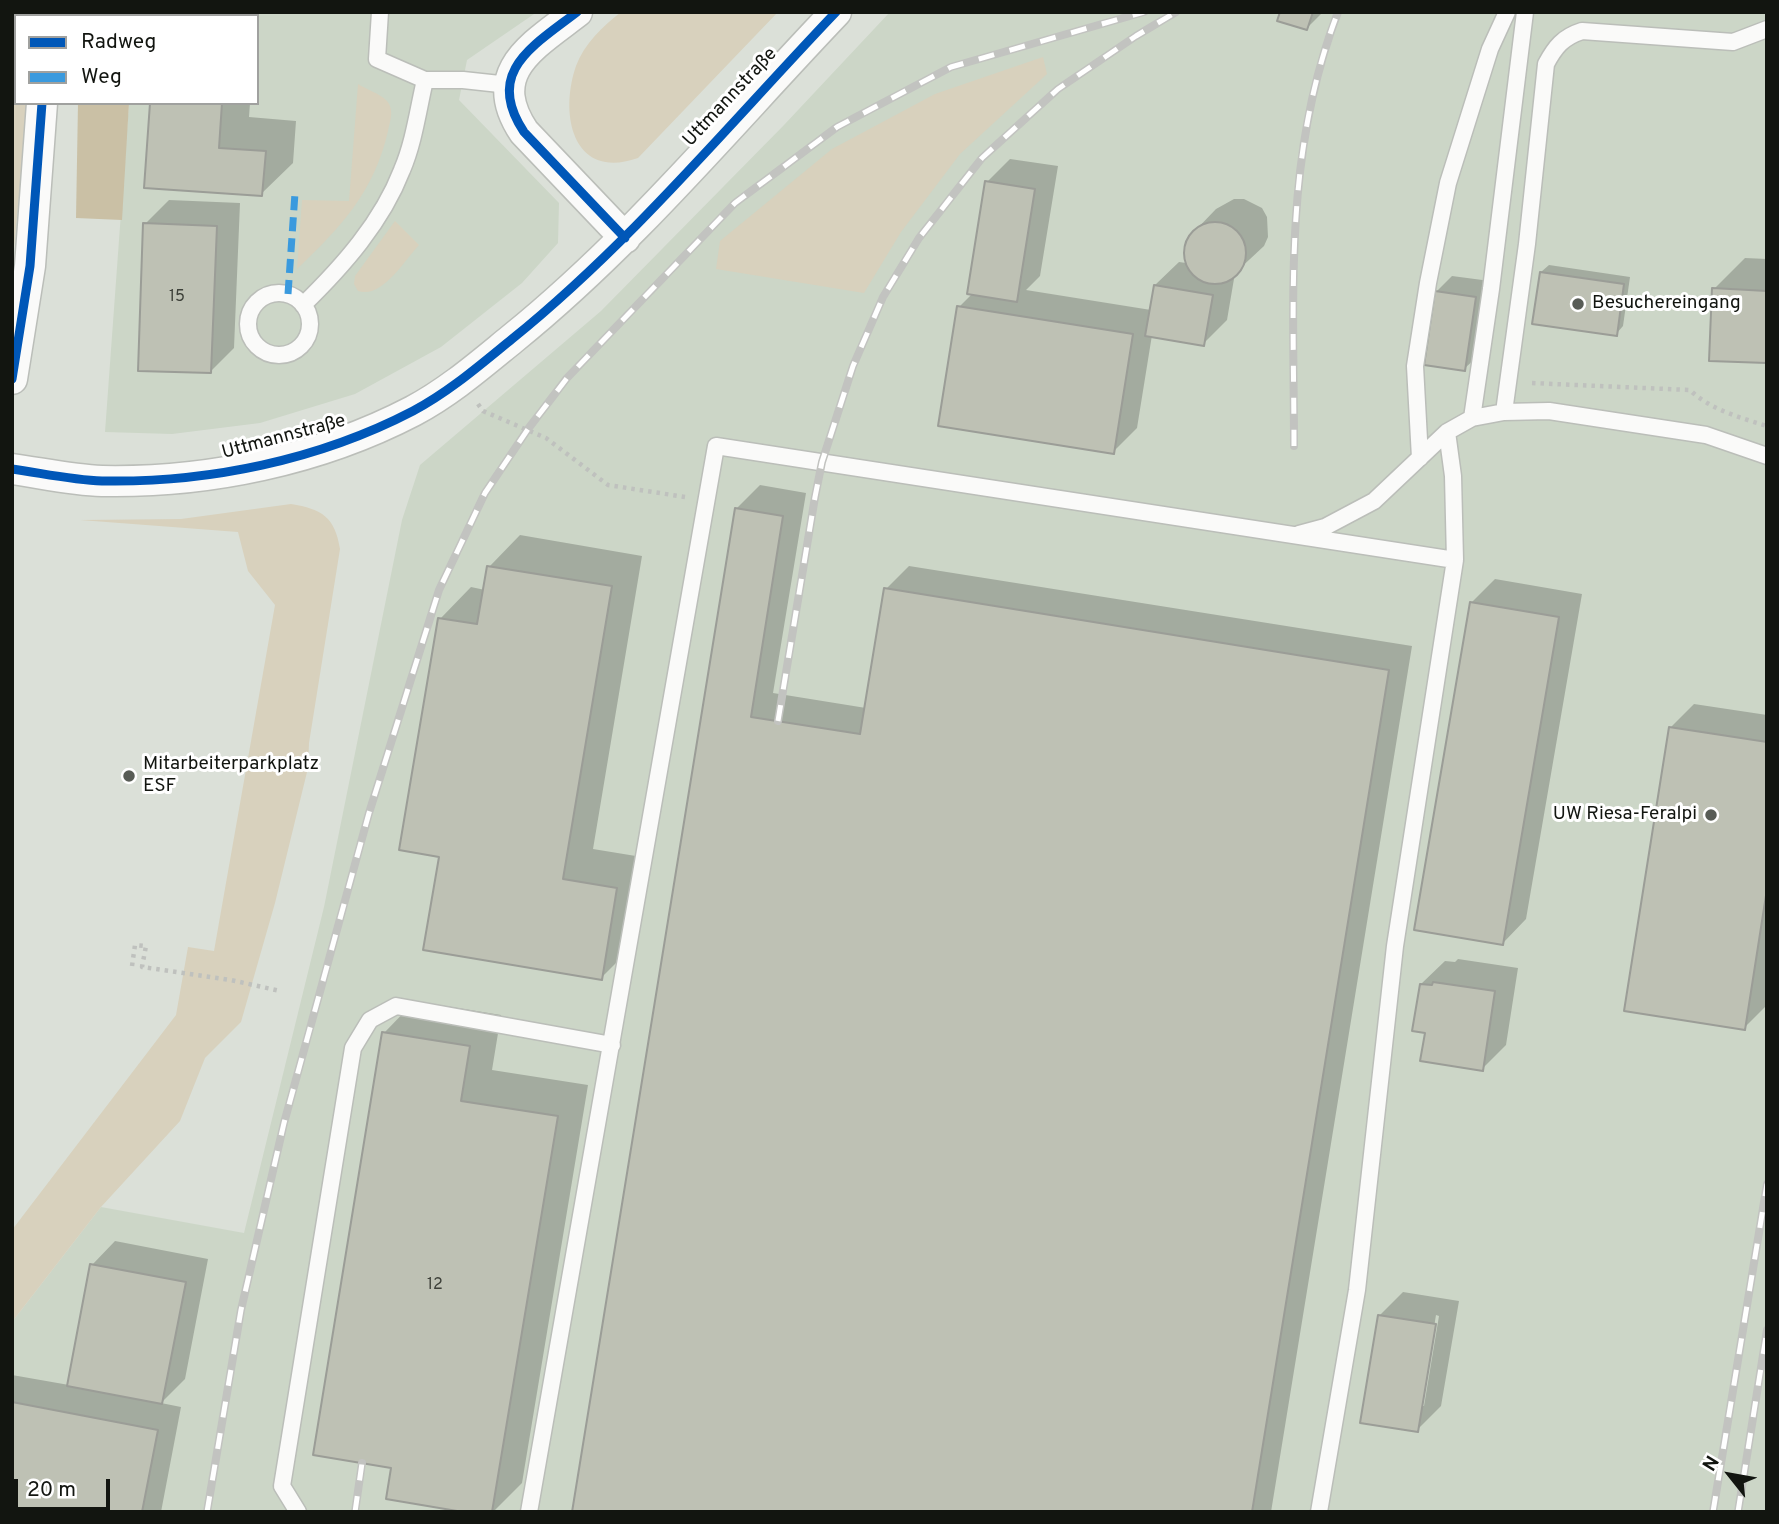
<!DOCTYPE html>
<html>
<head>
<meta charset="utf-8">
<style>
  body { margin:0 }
  #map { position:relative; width:1779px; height:1524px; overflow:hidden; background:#dbe0d8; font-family:Overpass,sans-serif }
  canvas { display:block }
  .frame { position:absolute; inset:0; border:14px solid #121510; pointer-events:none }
  .legend { position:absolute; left:14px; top:14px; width:245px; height:91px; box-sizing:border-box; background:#fff; border:2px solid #a0a19f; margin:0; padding:9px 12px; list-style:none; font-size:21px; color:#121510 }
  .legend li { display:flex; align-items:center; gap:14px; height:35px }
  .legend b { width:35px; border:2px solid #a0a19f }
  .north { position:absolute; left:1695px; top:1440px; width:70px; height:70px; -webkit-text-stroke:5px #fff; paint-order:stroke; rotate:301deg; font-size:19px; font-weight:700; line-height:28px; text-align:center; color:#121510 }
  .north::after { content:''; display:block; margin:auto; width:24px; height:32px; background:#121510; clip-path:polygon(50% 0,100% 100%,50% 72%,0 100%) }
  .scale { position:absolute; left:14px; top:1479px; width:96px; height:32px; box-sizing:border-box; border:4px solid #121510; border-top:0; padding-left:9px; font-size:21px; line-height:24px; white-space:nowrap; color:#121510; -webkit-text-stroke:5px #fff; paint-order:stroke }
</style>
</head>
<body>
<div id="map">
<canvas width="1779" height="1524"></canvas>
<div class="frame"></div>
<ul class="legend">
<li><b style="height:9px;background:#0057b8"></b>Radweg</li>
<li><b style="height:9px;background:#3a9ade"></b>Weg</li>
</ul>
<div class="north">N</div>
<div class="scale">20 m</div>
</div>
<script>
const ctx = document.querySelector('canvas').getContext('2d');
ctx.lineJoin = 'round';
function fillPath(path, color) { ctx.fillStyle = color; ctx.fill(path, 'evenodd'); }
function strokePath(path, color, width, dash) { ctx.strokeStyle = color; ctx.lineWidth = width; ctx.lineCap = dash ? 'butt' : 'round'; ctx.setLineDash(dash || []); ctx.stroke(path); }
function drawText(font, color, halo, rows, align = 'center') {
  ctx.font = font + ' Overpass,sans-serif'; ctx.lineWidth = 6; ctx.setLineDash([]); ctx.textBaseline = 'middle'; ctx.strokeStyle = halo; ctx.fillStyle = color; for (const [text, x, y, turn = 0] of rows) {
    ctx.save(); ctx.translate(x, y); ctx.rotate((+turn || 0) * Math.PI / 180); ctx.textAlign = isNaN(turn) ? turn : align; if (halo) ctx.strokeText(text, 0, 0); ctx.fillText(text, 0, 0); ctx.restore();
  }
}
fillPath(new Path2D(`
  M129,12H537L467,60L459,100L559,203L558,243L522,283L441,347L355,394L260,423L172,434L105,432L129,103H257V16H129Z
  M890,12H1767V1512H12V1322L101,1207L244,1233L324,907L402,520L420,465L601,311L784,125Z`), '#ccd6c7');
fillPath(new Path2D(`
  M12,12H34V16H16V103H28L14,248Z
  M621,12H778L638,158C573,181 559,115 576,66C584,44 603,26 621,12Z
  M1043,57L1047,74L960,154L901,232L864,293L716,269L720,241L832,149L935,94Z
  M358,84C366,89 380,94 386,100C395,109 390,121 388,131C374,192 341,227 297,269L302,200L349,201Z
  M395,221L419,245C404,261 382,299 358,291L354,284L355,276Z
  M291,504C322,509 335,517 340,549L309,743L308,768L275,903L241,1022L205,1058L180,1121L101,1207L12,1322V1230L176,1015L188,947L214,951L275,605L248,571L238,532L80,520L181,519Z`), '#d8d1bd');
fillPath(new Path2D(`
  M78,103H129L122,220L76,218Z`), '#cac0a5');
fillPath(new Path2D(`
  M158,12H257L256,16H158Z
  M1282,12H1323L1307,28Z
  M152,103H250L249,117L296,121L293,163L261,194Z
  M1010,159L1058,166L1040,276L1026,290L1151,310L1155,285L1179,262L1186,263L1185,252L1192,234L1216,209L1234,199H1244L1262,208L1267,217L1268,237L1264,246L1235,273L1227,320L1203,344L1152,335L1137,428L1113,452L959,307L973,293L987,182Z
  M169,200L240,203L234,348L210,372L145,224Z
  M1745,258L1767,259V361L1714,289Z
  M1549,265L1630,277L1623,326L1616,334L1541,272Z
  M1452,276L1490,281L1480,354L1464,369L1436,292Z
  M760,485L806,493L773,693L866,708L886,589L909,566L1412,646L1271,1512H574L736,509Z
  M520,535L642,556L593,849L648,858L633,946L601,978L441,856L440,619L471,587L485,590L489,567Z
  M1495,579L1582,594L1526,919L1503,943L1471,603Z
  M1694,704L1767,715V1005L1744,1028L1671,727Z
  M1458,959L1518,968L1506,1045L1482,1069L1427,1032L1421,984L1445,961L1455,962Z
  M415,1001L501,1015L492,1070L588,1085L522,1483L493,1512H474L393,1467L384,1033Z
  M115,1241L208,1259L185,1379L161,1403L181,1407L161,1512H12V1375L69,1385L92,1265Z
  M1403,1292L1459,1301L1441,1406L1417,1430L1379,1316ZM1436,1315L1439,1316L1424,1406H1421Z`), '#0003');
const building = new Path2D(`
  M156,12H228V16H156Z
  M1280,12H1313L1307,30L1277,21Z
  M150,103H222L219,148L266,151L262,196L144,188Z
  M985,181L1035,189L1017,302L967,294Z
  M1184 253a31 31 0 1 1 62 0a31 31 0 1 1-62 0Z
  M143,223L217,226L211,373L138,371Z
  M1540,272L1624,284L1617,336L1532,324Z
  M1154,285L1213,295L1204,346L1145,336Z
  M1712,288L1767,291V363L1709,361Z
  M1435,291L1476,297L1465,371L1424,365Z
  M957,306L1133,334L1114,454L938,426Z
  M735,508L783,516L751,717L860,734L884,588L1389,670L1252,1512H572Z
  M487,566L612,586L563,879L617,888L602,980L423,950L439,857L399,850L438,618L477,624Z
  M1470,602L1559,617L1503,945L1414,930Z
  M1669,727L1767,742V889L1745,1030L1624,1011Z
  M1433,982L1495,991L1483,1071L1420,1061L1425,1033L1412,1031L1420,984L1432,985Z
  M382,1032L470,1046L461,1101L558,1116L492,1512H463L386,1499L391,1468L313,1455Z
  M90,1264L186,1282L162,1404L67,1386Z
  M1378,1315L1436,1324L1418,1432L1360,1423Z
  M12,1402L158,1430L142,1512H12Z`);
fillPath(building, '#bec1b4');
strokePath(building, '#9b9d97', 2);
const service = new Path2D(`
  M380,12L377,59L425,80H463L509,85
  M248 324a31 31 0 1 1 62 0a31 31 0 1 1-62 0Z
  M303,305C343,266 382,222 402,170C414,142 418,110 425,80
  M1504,412L1527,244L1546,64C1555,47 1563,37 1582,31L1733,42L1767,29
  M1472,418L1491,289L1525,12
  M1447,432L1453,476L1455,560
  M1420,458L1415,366L1428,283L1448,183L1490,49L1507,12
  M1299,534L1325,527L1374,501L1447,432L1472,418L1504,412L1549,411L1706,435L1767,456
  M298,1512L282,1486L353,1048L370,1020L396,1006L612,1045
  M529,1512L716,446L1455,560L1395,946L1357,1290L1319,1512`);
const minor = new Path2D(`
  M577,12C533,46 484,72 524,132L625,238
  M47,16V12
  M12,379L30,266L42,103
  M12,469C41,473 72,480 102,481C208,483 319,460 413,411C449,392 480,365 512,339C631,243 730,123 836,12`);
strokePath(service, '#bbbeb9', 19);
strokePath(minor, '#bbbeb9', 33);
strokePath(new Path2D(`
  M1532,383L1690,390C1709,409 1741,418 1767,426
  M478,404L483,411L546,438L608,485L685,497
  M132,966L135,945L146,946L142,967L231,980L280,991`), '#bfc1be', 4.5, [3.5, 5]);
strokePath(service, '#fafaf9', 16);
strokePath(minor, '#fafaf9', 30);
const rail = new Path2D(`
  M1294,446C1294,297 1283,155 1338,12
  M778,721L815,497L822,462L853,366L883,297L919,238L982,158L1058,89L1136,36L1176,12
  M207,1512L241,1310L284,1123L369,813L439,590L485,493L528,429L567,378L735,203L837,127L951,67L1144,12
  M355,1512L362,1463
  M1713,1512L1767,1184
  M1738,1512L1767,1330`);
strokePath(rail, '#c2c3c0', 8);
strokePath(rail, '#fff', 5, [16]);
strokePath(new Path2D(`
  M288,294L295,193`), '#3a9ade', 7, [14, 7]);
strokePath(new Path2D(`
  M577,12C533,46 484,72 524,132L625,238
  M12,379L30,266L42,103
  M12,469C41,473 72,480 102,481C208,483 319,460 413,411C449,392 480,365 512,339C631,243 730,123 836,12`), '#0057b8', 9);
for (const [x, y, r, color] of [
  [1578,304,7,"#585c56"],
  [129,776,7,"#585c56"],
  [1711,815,7,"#585c56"]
]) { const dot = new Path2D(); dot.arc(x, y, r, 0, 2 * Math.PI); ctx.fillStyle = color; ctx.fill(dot); strokePath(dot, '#fff', 2.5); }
drawText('16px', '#3d4039', null, [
  ["15",177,298],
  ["12",435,1286]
]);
drawText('19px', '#121510', '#fff', [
  ["Uttmannstraße",731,98,-47],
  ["Uttmannstraße",284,438,-15]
]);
drawText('19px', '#121510', '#fff', [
  ["Besuchereingang",1592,304],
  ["Mitarbeiterparkplatz",143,765],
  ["ESF",143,787],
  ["UW Riesa-Feralpi",1697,815,"right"]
], 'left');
</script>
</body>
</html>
